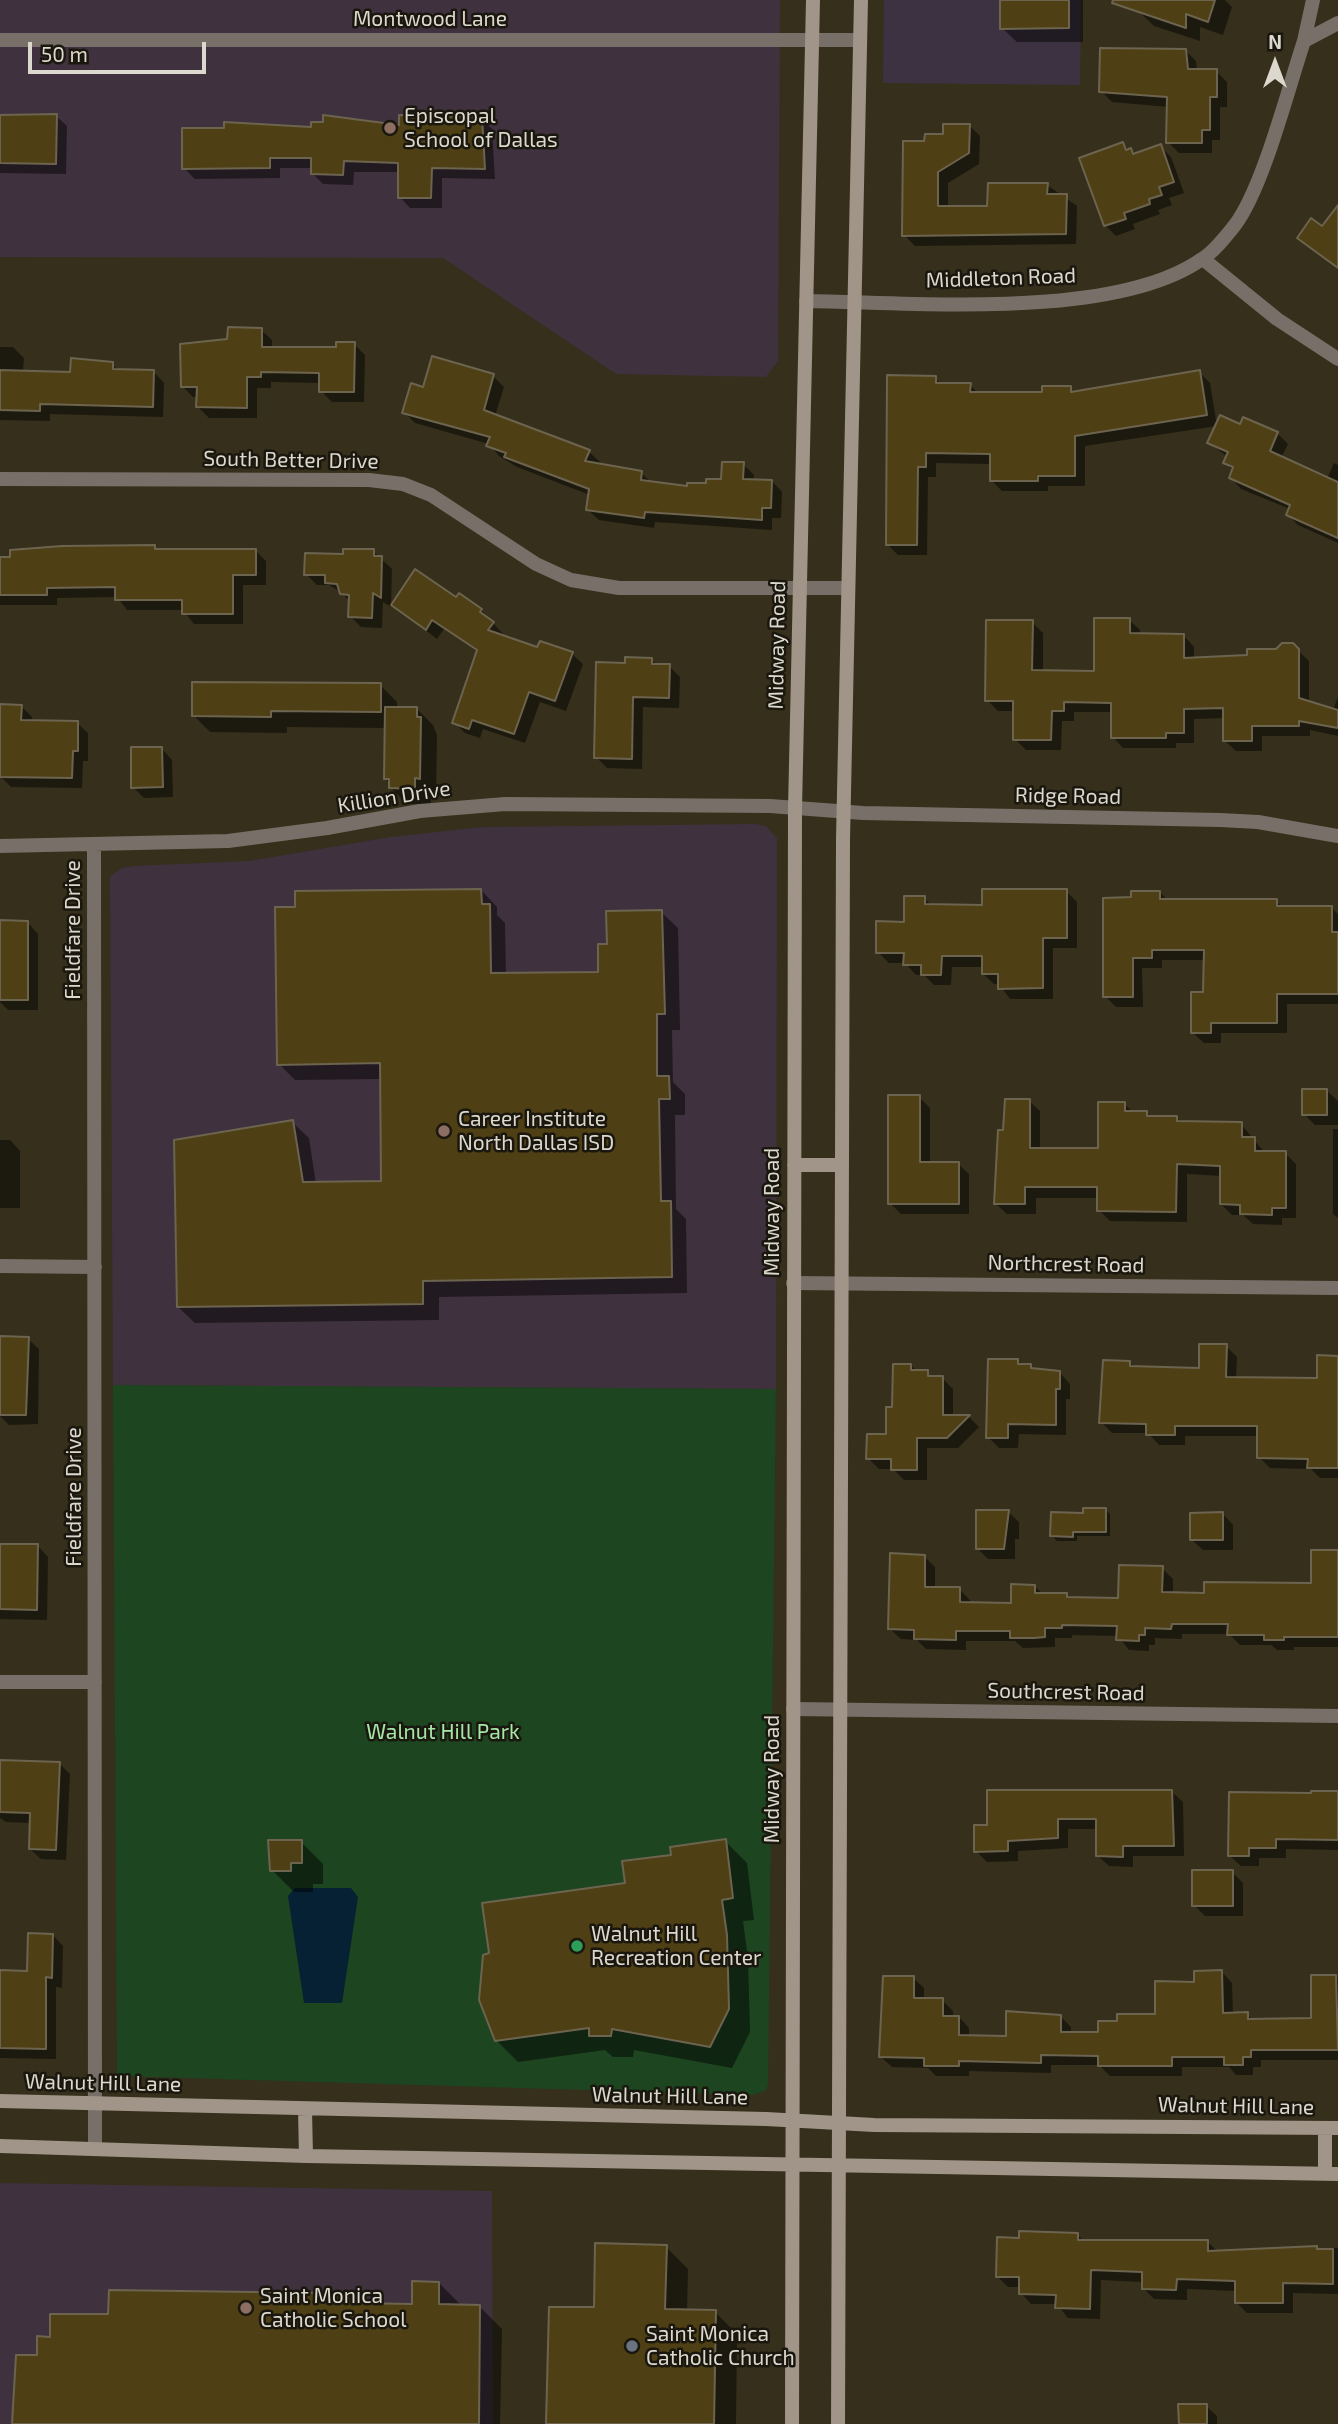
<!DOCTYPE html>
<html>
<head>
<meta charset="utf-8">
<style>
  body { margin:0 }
  #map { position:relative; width:1338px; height:2424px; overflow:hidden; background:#362f1b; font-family:"Exo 2",sans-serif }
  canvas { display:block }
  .north { position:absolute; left:1240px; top:28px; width:70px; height:70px; -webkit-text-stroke:5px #1a170f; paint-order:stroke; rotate:0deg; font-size:19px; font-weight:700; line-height:28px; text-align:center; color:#ddd8cd }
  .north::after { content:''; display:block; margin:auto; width:24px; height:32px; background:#ddd8cd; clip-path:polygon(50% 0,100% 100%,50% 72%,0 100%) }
  .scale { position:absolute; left:28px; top:42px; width:178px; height:32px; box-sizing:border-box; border:4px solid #ddd8cd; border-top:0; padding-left:9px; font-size:21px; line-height:24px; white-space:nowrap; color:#ddd8cd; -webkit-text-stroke:5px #1a170f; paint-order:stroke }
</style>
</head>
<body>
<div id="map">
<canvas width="1338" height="2424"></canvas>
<div class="north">N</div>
<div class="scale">50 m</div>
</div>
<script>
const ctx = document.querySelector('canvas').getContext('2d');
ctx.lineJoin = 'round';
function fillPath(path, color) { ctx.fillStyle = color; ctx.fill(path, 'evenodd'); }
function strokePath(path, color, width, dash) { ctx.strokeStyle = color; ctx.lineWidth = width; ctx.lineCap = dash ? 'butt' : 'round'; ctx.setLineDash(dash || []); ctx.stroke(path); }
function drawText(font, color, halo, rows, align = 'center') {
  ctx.font = font + ' "Exo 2",sans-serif'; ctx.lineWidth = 5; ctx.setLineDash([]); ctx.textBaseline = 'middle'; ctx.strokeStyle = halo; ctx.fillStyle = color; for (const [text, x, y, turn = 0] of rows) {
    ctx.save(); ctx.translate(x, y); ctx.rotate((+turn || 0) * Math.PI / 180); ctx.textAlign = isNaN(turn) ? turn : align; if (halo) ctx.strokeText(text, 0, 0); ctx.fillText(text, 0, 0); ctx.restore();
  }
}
fillPath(new Path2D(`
  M884,0H1081L1080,85L883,83Z`), '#3d3242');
fillPath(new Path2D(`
  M0,0H780L778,361L766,377L616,374L443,258L0,257Z
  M756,824L766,826L777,838L776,1389L113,1385L110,876L122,868L133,866L249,861L391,837L483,827Z
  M0,2183L492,2191L493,2424H0Z`), '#40313e');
fillPath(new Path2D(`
  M113,1385L776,1389L768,2085L765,2091L753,2095L117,2076Z`), '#1d4520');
fillPath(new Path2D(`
  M295,1888H351L358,1897L342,2003H304L288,1896Z`), '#062133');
fillPath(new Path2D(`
  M1002,0H1083V42H1017L1002,28Z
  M1127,0H1225L1232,7L1223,35L1200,27V41L1154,26Z
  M1185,50L1196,61L1197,71H1216L1227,82V107H1220V140H1212V153H1179L1168,142L1169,107L1112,102L1101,91Z
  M0,116H56L67,126L66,174L0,173Z
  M481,118L492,129L495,179L442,178V208H410L400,197V172H354L353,185L323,184L312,173L313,168H280V178L195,179L184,168L313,129L401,127Z
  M969,125L980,136L979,164L948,183V208H989L1047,185L1077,206L1076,244L915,246L904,235L926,143Z
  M1122,144L1136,155L1160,146L1171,157L1184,193L1169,198L1172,205L1158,210L1160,214L1133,224L1135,229L1116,236L1105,225Z
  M261,330L272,340V349H338L354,344L365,355L364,402H332L321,391V383L271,382V388H257V418H209L198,407V397H193L182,386L229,340Z
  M0,347H13L24,358L23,372L72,374L112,364L119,371L154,372L164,383L163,417L50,414V421L0,420Z
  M1199,372L1210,383L1217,426L1085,446V486H1048V491H1002L991,480V464L936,463V477H928L927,555H898L887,544L935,378L942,385H970L978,393H1043L1070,388L1075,393Z
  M493,376L504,387L495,416L589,452L600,462L598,465L641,473L652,483L689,488L708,485L723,481L743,464L754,475V481H772L782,492L781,518H772V530L655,522L654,528L599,520L588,510L590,495L517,467L499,456L489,444L415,423L404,412L424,389Z
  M1241,426L1277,433L1288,444L1281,458L1327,479L1334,463L1338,465V543L1298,525L1288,515L1290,509L1241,489L1231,478L1234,471L1225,463L1228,457L1209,443Z
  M255,550L266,561V585H243V624H194L183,610H127L117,597L57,598V605H0V559Z
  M373,551L392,569L391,607L383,602L382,628L361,627L350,616V602L342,593L329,585H317L306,574L345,556Z
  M456,599L481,610L503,634L502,636L538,649L572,654L583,664L566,711L540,702L525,743L483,729L480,738L465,733L454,722L478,652L444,629L437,639L393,605Z
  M1129,620L1140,630V635L1184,636L1194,647V659L1249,657L1292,645L1309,661V703L1333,710L1338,697V736L1310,730V736H1262V751H1236L1225,741V718L1194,719V743H1176V748H1123L1113,737V712H1074V721H1062L1061,750H1026L1015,739V711H998L987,700L1032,622L1043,633V672L1095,673Z
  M652,660L658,666H669L680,677L679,708L643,707L642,769L607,768L596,757L626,665Z
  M380,685L397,702V708L417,709L433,725L437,735L436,794H431V804H407L390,787L386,778V728L287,727V733L210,732L194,716Z
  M0,706H21L32,717V722L77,723L88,733V761H83L82,788L11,787L0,776Z
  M162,749L172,760L173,797L144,798L133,787Z
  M481,890L497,907V915L505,923L506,975L600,973L609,946L661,912L678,928L680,1030H672L673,1082L685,1094V1115H675L676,1209L686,1219L687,1293L439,1297V1320L195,1323L178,1307L292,1122L309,1138L316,1184L383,1183L381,1079L295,1080L279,1064Z
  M1066,891L1077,902V948H1053V999H1010L999,984H994L983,974V967H952L951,985H934L924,975H916L905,963H889L878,952L924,898L932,906H983Z
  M1160,892L1168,901H1276L1283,908H1332L1338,914V1004H1287V1033H1221V1043H1204L1193,1033L1205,994V960H1162V968H1142L1143,1007H1116L1105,996L1132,899Z
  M0,919L28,923L38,934V1010H8L0,1002Z
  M1327,1091L1338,1101V1125H1315L1304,1114Z
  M919,1097L930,1108V1164H958L969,1174V1214H901L890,1203Z
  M1029,1101L1040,1111V1150H1099L1124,1104L1133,1112L1147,1113L1152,1117H1176L1182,1123L1241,1124L1265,1153H1285L1296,1164V1218H1282V1225L1253,1224L1243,1215H1232L1221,1204L1222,1176L1187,1174V1222L1110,1221L1099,1210V1198H1036V1214H1007L996,1204L1005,1132Z
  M1333,1129H1338V1218L1333,1214Z
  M0,1140H10L20,1151V1208H0Z
  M0,1339H28L39,1349L38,1424L9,1425L0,1416Z
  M1226,1346L1237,1357L1236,1379H1319L1338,1358V1478H1320L1311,1469L1270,1468L1259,1457V1436H1185V1445H1159L1148,1433H1112L1101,1422L1129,1362L1136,1368L1200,1370Z
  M1017,1361L1035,1370L1060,1373L1070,1384V1399H1066V1435L1019,1434L1018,1448H999L988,1437Z
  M911,1365L917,1372L942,1378L953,1389V1417H969L979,1427L958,1448H927V1480H904L893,1469H879L868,1458L887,1436Z
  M1105,1509L1110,1514V1536H1077V1541H1057L1052,1536L1085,1515Z
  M1008,1512L1019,1522V1539H1015V1559H988L977,1548Z
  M1223,1514L1233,1525V1550H1203L1192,1540Z
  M0,1546H38L48,1557L47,1620L0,1619Z
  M1338,1552V1647H1294V1650H1277L1271,1645H1240L1229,1634H1182V1639L1155,1638V1645H1149V1651L1129,1650L1118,1636L1072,1635V1638H1055V1647L1023,1648L1015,1641H966V1650L926,1649L917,1640L901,1639L890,1629L925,1557L935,1567V1589H959L970,1600V1604L1013,1605L1035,1587L1043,1594H1067L1071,1599L1120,1600L1162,1568L1173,1579V1594L1206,1595L1313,1585Z
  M0,1762L60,1764L70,1774L66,1860L41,1859L30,1849L31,1823L6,1822L0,1818Z
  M1172,1792L1183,1802L1184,1856H1133V1867L1109,1866L1098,1856V1829H1068V1848L1018,1851V1861L987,1862L976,1851L989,1827Z
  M1231,1793H1338V1850L1286,1849V1858H1259V1866H1241L1230,1856Z
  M725,1841L747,1863L754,1920L743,1921L748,1958L750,2032L732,2068L634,2050L633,2057H613L605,2050L518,2062L496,2040L627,1884Z
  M301,1842L323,1864V1884H313V1892H294L272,1870Z
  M1232,1872L1243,1883V1916H1205L1194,1905Z
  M53,1935L63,1946L62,1988L56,1987V2059L0,2058V1972H29Z
  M1222,1972L1232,1983L1233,2014H1247L1253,2020H1313L1335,1977L1338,1980V2060H1261V2067H1253V2075H1236L1229,2067H1182V2076H1110L1099,2065H1051V2073L969,2071V2076H936L928,2068L892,2067L881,2057L913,1978L924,1988V2000H942L953,2011V2017H959L969,2028V2037L1008,2038L1061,2017L1071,2027V2034H1099L1119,2022L1157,2016L1195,1984Z
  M1078,2235L1084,2241H1207L1219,2253H1259V2248H1338V2294L1293,2293V2313H1247L1236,2302V2291L1187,2289V2300L1154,2299L1143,2288V2282L1101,2280L1100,2319L1068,2318L1057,2304H1031L1021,2293V2287H1008L997,2276L1020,2239Z
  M666,2247L688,2269L687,2312H715L737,2334L736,2424H548L596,2309Z
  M439,2283L462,2306L480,2307L502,2329L500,2424H14L39,2357L51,2339L110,2316L355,2296L364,2305L414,2306Z
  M1180,2406H1206L1217,2416V2424H1179Z`), '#0007');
const building = new Path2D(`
  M1000,0H1069V28L1000,29Z
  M1113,0H1215L1208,22L1186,14V28L1112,3Z
  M1100,48L1186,49L1188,69H1217V97H1210V130H1202V143H1166L1167,97L1099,92Z
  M57,114L56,164L0,163V115Z
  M323,115L399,125V115L482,117L485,169L432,168L431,198H398V163L344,161L343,175L311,174V158H270V168L182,169V128H224V122L311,127V122H323Z
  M943,124H970L969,153L938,172V206H987L988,183H1048L1047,194H1067L1066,234L902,236L903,141H924L925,134H943Z
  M1123,142L1126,150L1131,148L1133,154L1161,144L1174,182L1159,187L1162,195L1149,199L1150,204L1124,213L1126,219L1104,226L1079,158Z
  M1338,205V268L1297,238L1311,218L1322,226Z
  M228,327L262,328V347H336V342H355L354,392H319V373L261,372V377H247V408L196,407L197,387H181L180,344L227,339Z
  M432,356L494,374L484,410L590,450L585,461L642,471L641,480L687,486V483H706V479H721L722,462H744L743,479L772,480L771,508H762V520L645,512L644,518L586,510L589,489L504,457L506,453L486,446L490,437L402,413L411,383L423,387Z
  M71,358L113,362V369L154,370L153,407L40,404V411L0,410V370L70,372Z
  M1200,370L1207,415L1075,436V476H1038V481H990V454L926,453V467H918L917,545H886L887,375L936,376V383H971L970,392H1042V386H1071V392Z
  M1220,415L1240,424L1243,417L1278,432L1270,451L1338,482V538L1286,515L1290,505L1229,478L1233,467L1223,463L1228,452L1207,443Z
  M155,545V549H256V575H233V614H182V600H115V587L47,588V595H0V557H10V550L62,546Z
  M343,549H374V556H382L381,598L373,593L372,618L348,617L349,595L340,594L337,584L325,583V575H304L305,553L343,554Z
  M415,569L456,597L459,593L482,609L480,612L494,622L488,630L537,647L540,641L573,652L555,701L529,692L514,734L472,720L469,729L452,723L477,650L432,620L426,630L391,605Z
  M1094,618H1130V633L1184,634V658L1247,655V649H1276L1282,643H1293L1299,649V698L1338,710V728L1299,721V726H1252V741H1223V708L1184,709V733H1166V738H1111V703L1064,702V711H1052L1051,740H1013V701H985L986,620H1033L1032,670L1094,671Z
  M625,657L652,658V664H670L669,698L633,697L632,759L594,758L596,662L625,663Z
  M192,682L381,683V712L271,711V717L192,716Z
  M0,704L22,705L21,720L78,721V751H73L72,778L0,777Z
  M385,707H417V717H421L420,779L415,778V789L389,788V779H384Z
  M131,747H162L163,787L131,788Z
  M481,889L482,904H490L491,973L598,972V944H607L606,911L662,910L665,1014H657V1076H669L670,1099H659L661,1201H671L672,1277L423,1281V1304L177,1307L174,1140L293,1120L303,1182L381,1181L380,1063L277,1065L275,907H295V891Z
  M982,889H1067V938H1043V988L998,989V974H982V956H942L941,975H921V965H903L904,953H876V921L904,922V896H925V904L982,905Z
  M1131,891H1160V899H1277V906H1332V932H1338V994H1277V1023H1211V1033H1191V992H1203L1204,950H1152V958H1133V997H1103V898L1131,897Z
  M0,920L28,921V1000H0Z
  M1302,1089H1327V1115H1302Z
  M888,1095H920V1162H959V1204H888Z
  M1005,1099H1030V1148H1098V1102H1125V1111H1147V1116H1177V1121L1242,1122V1137H1255V1151H1286V1208H1272V1215L1240,1214V1205L1220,1204V1166L1177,1164L1176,1212L1097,1211V1187H1025V1204H994L998,1130H1003Z
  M0,1336L29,1337L26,1415H0Z
  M1199,1344H1227L1226,1377L1317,1378V1355L1338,1356V1468H1307L1308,1459L1257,1458V1426H1175V1435H1146V1424L1099,1423L1103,1360L1130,1361V1366L1199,1368Z
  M988,1359H1018V1364H1031V1368L1060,1371V1389H1056V1425L1008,1424V1438H986Z
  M893,1364H911V1370H928V1376H943V1415H970L947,1438H917V1470H891V1459H866L867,1434H886V1407H892Z
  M1083,1508H1106V1532H1073V1537L1050,1536L1051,1512L1083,1513Z
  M976,1510H1009L1004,1549H976Z
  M1223,1512V1540H1190V1513Z
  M0,1544H38L37,1610L0,1609Z
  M1311,1550H1338V1637H1284V1640H1264V1635H1227L1228,1624H1172L1171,1629L1145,1628V1635H1139V1641L1116,1640L1117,1626L1062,1625V1628H1045V1637L1034,1638H1010V1631H956V1640L914,1639V1630L888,1629L890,1553L925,1555V1587H960V1602L1011,1603V1584L1035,1585V1593H1067V1597L1118,1598L1119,1565L1163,1566L1162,1592L1204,1593V1582L1311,1583Z
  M0,1760L60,1762L56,1850L29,1849L30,1813L0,1812Z
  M987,1790H1172L1174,1846H1123V1857L1096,1856V1819H1058V1838L1008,1841V1851L974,1852V1825H987Z
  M1311,1791H1338V1840L1276,1839V1848H1249V1856H1228L1229,1792L1311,1793Z
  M726,1839L733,1898L722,1900L727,1935L729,2009L710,2047L612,2029L611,2036H589V2028L495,2041L479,2000L483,1955L489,1953L482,1903L625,1883L622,1861L671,1855L670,1847Z
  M268,1840H302V1863H291V1871H270Z
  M1192,1870H1233V1906H1192Z
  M28,1933L53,1934L52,1978L46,1977V2049L0,2048V1970L27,1971Z
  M1222,1970L1223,2013L1248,2012V2019L1311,2018V1975H1336L1338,2050H1251V2057H1243V2065H1224V2057H1172V2066H1098V2056L1041,2055V2063L959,2061V2066H924V2058L879,2057L883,1976H914V1998H943V2016H959V2035L1006,2036V2011L1061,2015V2032H1098V2021H1117V2014H1155V1981L1194,1982V1971Z
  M1019,2231L1078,2233V2240H1208V2251L1317,2246V2249H1333V2284L1283,2283V2303H1235V2281L1177,2279L1176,2290L1142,2289V2272L1091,2270L1090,2309L1055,2308L1056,2295L1019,2294V2277H996L997,2237L1019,2238Z
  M595,2243L667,2245L665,2309L716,2310L714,2424H546L549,2307H594Z
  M412,2281L439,2282V2304L480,2305L479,2424H12L16,2355H37V2336L50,2337V2314H108L109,2290L325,2293L356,2295V2303L412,2304Z
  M1178,2404H1207V2424H1179Z`);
fillPath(building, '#4e3f14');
strokePath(building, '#6c644f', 2);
strokePath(new Path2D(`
  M0,40H860
  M1304,41L1313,0
  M1203,259L1277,319L1338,359
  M806,301C912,302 1114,321 1202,259C1214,252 1226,236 1235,225C1263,188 1288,89 1304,41L1338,23
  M0,479L369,480L403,484L431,495L536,564L571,580L619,588H848
  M94,845L95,2149
  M0,846L228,841L327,828L420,811L505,804L770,806L863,813L1220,820L1258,822L1338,836
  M0,1266L95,1267
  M793,1283L1338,1288
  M0,1682H95
  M793,1709L1338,1716`), '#787068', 14);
strokePath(new Path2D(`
  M794,1165H842
  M0,2101L766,2119L874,2125L1338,2128
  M305,2109L306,2156
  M1325,2128V2174
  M0,2146L306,2156L1338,2174
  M792,2424L795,808L813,0
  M838,2424L843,839L861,0`), '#a09588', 14);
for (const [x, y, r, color] of [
  [390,128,7,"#8d6e63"],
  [444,1131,7,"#8d6e63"],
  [577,1946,7,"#2e9e5b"],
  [246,2308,7,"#8d6e63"],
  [632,2346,7,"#6b7280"]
]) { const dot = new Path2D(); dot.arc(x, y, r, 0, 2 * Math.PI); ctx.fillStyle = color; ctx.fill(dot); strokePath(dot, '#1a170f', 2.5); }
drawText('21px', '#ddd8cd', '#1a170f', [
  ["Montwood Lane",430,19],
  ["Middleton Road",1001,278,-2],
  ["South Better Drive",291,460,1],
  ["Midway Road",777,645,-89],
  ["Ridge Road",1068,796,1],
  ["Killion Drive",394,797,-9],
  ["Fieldfare Drive",73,930,-90],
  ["Midway Road",772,1212,-90],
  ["Northcrest Road",1066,1264,1],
  ["Fieldfare Drive",74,1497,-90],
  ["Southcrest Road",1066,1692,1],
  ["Midway Road",772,1779,-90],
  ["Walnut Hill Lane",103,2083,1],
  ["Walnut Hill Lane",670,2096,1],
  ["Walnut Hill Lane",1236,2106,1]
]);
drawText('21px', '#ddd8cd', '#1a170f', [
  ["Episcopal",404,116],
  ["School of Dallas",404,140],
  ["Career Institute",458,1119],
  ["North Dallas ISD",458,1143],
  ["Walnut Hill",591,1934],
  ["Recreation Center",591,1958],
  ["Saint Monica",260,2296],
  ["Catholic School",260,2320],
  ["Saint Monica",646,2334],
  ["Catholic Church",646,2358]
], 'left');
drawText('21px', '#a5e7a7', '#1a170f', [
  ["Walnut Hill Park",443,1732]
]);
</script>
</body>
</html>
